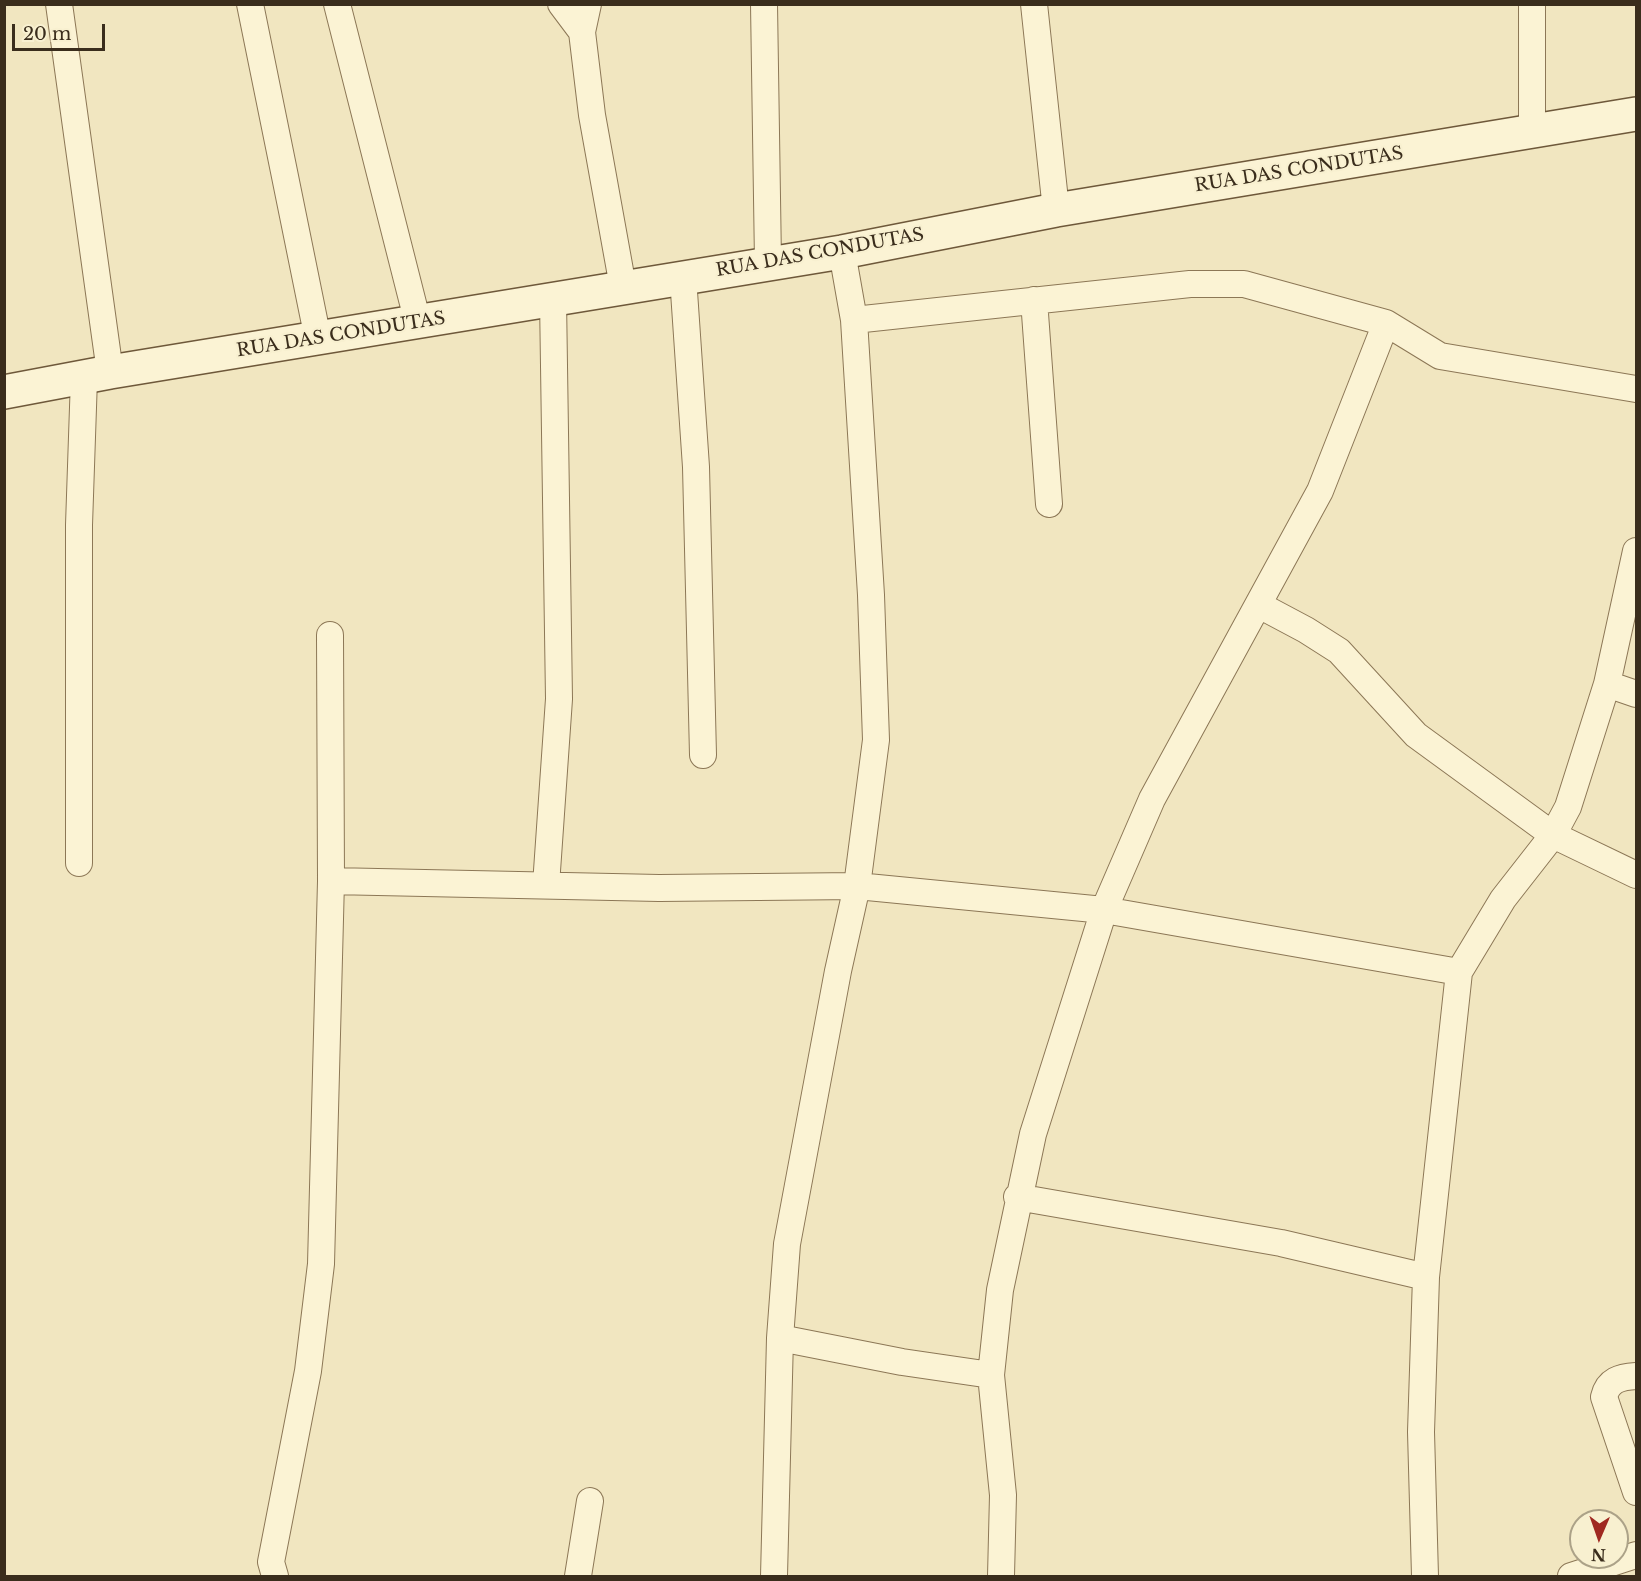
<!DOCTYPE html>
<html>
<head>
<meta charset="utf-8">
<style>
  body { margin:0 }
  #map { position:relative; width:1641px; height:1581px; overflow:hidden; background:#f1e6c0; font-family:"Libre Baskerville",serif }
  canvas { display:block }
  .frame { position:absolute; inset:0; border:6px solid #3a2d1c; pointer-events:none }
  .north { position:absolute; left:1569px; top:1509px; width:60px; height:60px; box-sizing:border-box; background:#f8f0d0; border:2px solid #aca288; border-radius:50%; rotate:182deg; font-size:16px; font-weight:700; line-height:24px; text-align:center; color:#3a2d1c }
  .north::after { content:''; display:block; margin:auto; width:21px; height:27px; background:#a02921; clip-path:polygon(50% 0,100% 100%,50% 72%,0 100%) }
  .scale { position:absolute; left:12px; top:24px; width:93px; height:27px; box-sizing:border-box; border:3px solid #3a2d1c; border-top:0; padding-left:8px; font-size:18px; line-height:21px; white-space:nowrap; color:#3a2d1c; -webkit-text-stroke:4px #f8f0d0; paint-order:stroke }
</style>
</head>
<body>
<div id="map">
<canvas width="1641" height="1581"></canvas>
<div class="frame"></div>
<div class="north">N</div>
<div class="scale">20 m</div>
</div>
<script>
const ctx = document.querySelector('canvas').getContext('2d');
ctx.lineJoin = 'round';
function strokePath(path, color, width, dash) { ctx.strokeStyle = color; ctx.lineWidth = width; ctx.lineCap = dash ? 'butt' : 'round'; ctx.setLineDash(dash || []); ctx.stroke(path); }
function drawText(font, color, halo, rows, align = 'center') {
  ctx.font = font + ' "Libre Baskerville",serif'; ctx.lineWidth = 4.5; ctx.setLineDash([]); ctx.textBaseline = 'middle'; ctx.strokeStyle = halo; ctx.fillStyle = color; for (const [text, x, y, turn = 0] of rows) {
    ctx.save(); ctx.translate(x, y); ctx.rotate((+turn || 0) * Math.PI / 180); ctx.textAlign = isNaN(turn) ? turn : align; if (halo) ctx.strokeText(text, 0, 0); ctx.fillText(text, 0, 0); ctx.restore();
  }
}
const street = new Path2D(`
  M59,4L110,372
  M250,4L318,339
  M337,4L418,323
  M561,4L582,32L592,115L623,287
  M764,4L768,262
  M1034,4L1056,210
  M582,32L588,4
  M1532,132V4
  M683,277L696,467L703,755
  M1034,300L1049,504
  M854,320L1190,284H1244L1386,323
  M1259,605L1306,630L1339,651L1416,735L1553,835L1636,875
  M1607,684L1636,694
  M79,863V525L84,378
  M331,881L659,888L857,886L1104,910L1459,972
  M546,885L559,699L553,299
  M1017,1197L1281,1243L1426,1277
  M780,1338L902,1362L991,1375
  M1636,1376C1620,1377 1608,1380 1604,1397L1636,1492
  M275,1576L271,1562L308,1371L321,1264L331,881L330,635
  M578,1576L590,1501
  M774,1576L780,1338L787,1244L838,971L857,886L876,740L871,595L854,320L842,252
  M1001,1576L1003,1495L991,1375L1000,1290L1033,1134L1104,910L1152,799L1320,491L1386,323L1440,356L1636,389
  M1425,1576L1421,1432L1426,1277L1459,972L1503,899L1553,835L1568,807L1607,684L1636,551
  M1571,1576L1636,1555`);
const secondary = new Path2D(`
  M4,392L110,372L842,252L1056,210L1636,114`);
strokePath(street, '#8c7756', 28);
strokePath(secondary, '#6e583a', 36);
strokePath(street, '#fbf3d4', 26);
strokePath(secondary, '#fbf3d4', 33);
drawText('18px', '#3a2d1c', '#f8f0d0', [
  ["RUA DAS CONDUTAS",1299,170,-9],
  ["RUA DAS CONDUTAS",820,253,-10],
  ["RUA DAS CONDUTAS",341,335,-9]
]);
</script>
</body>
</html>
